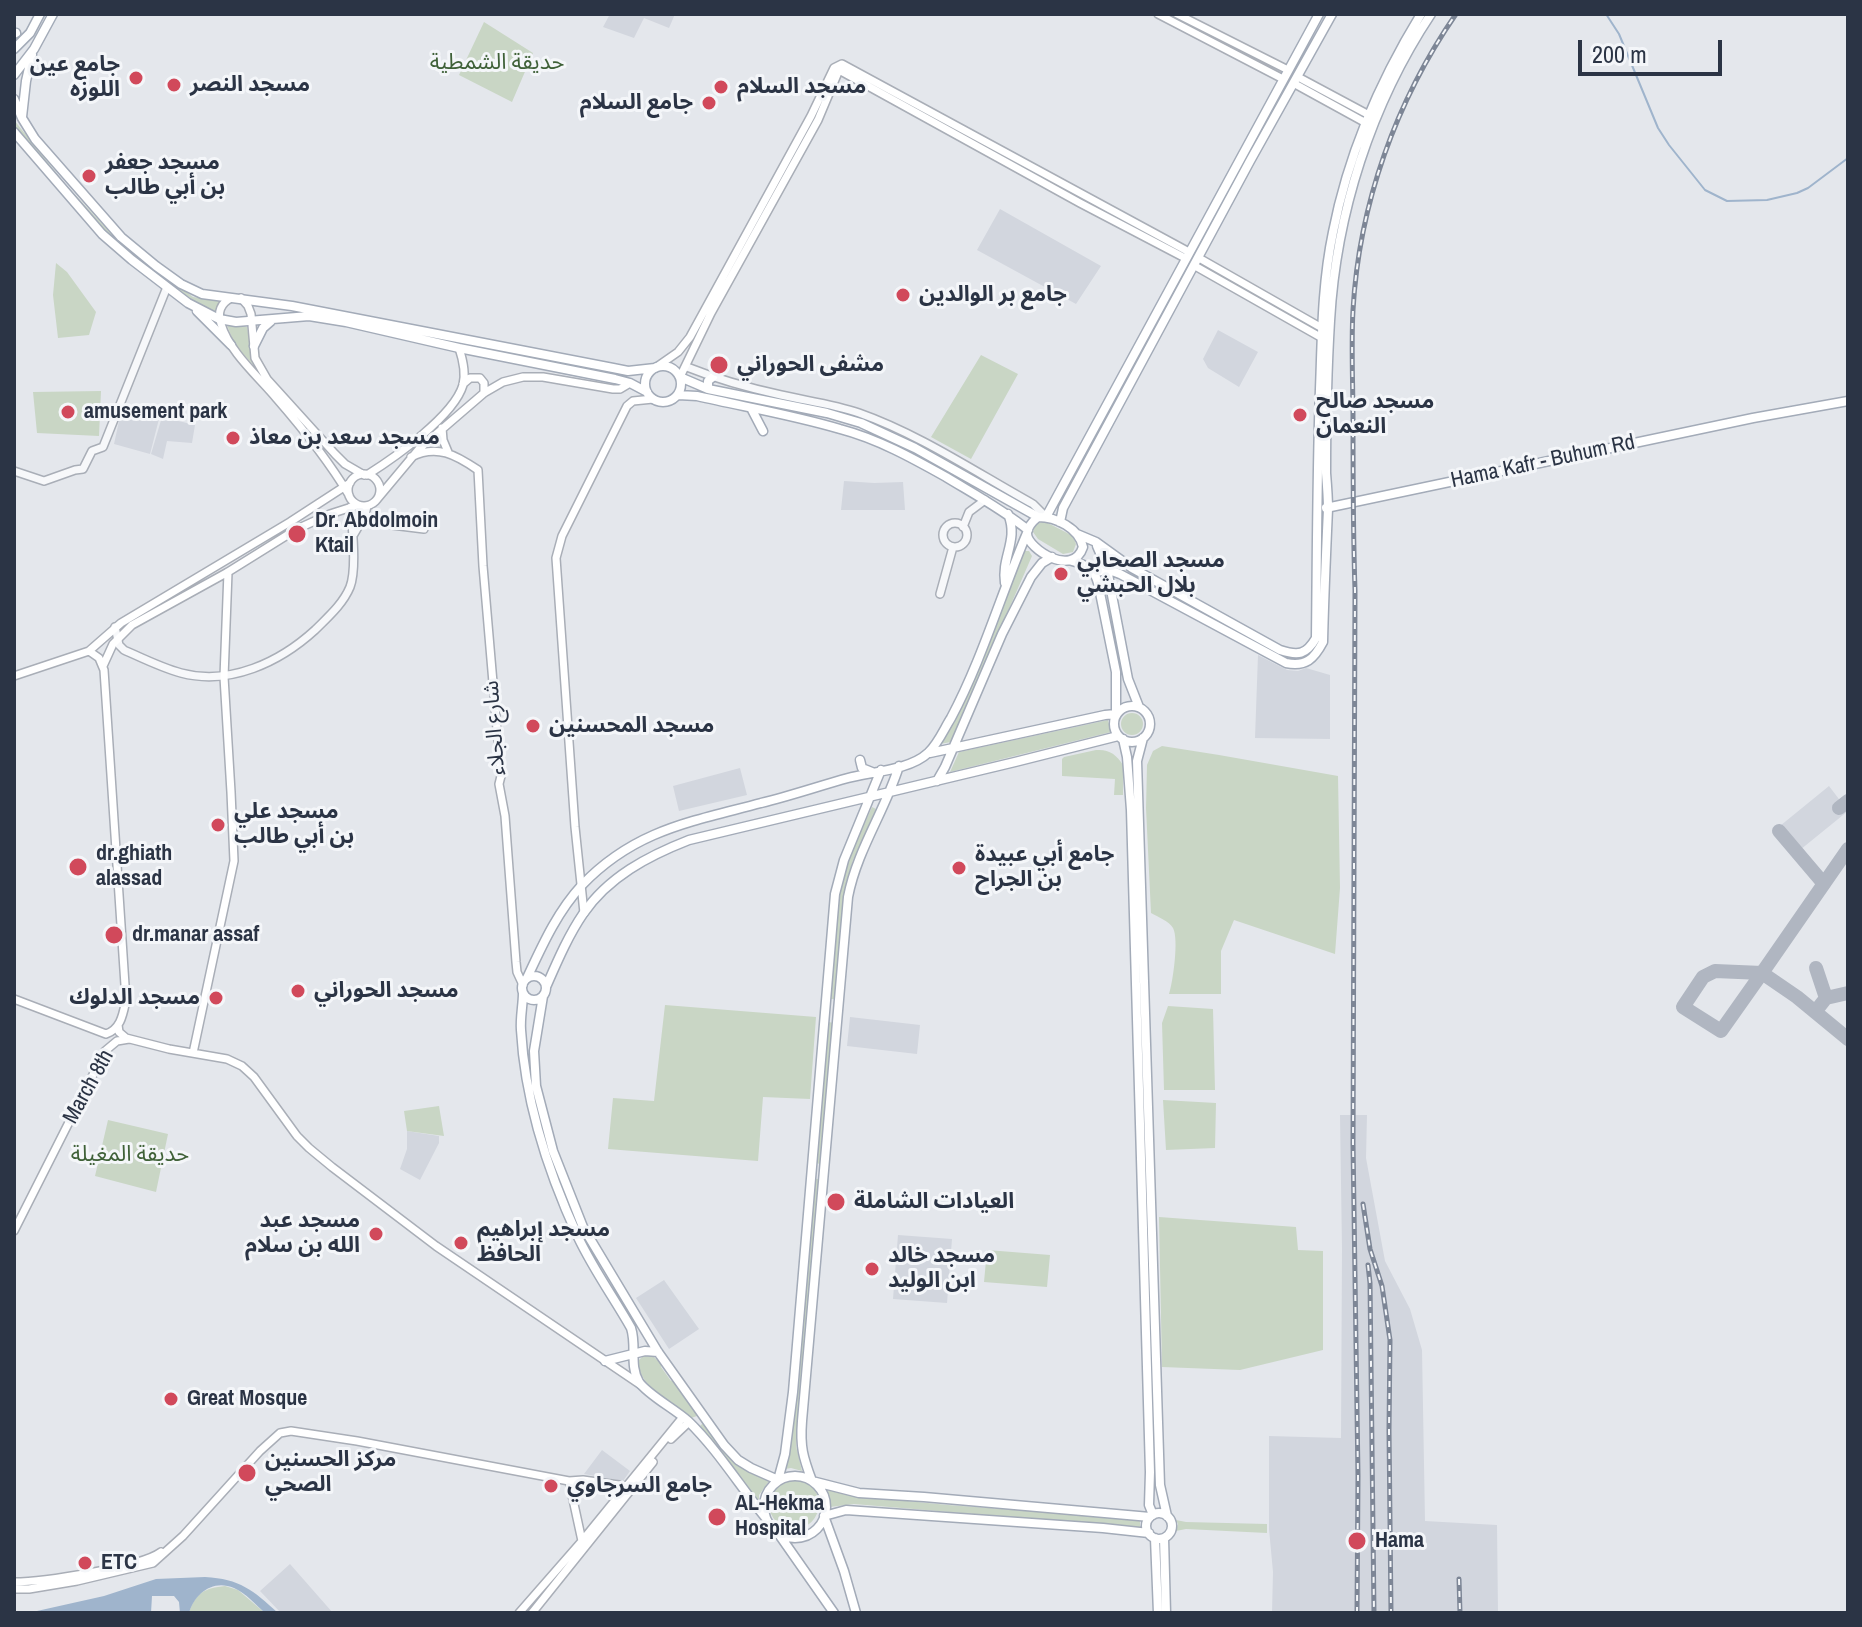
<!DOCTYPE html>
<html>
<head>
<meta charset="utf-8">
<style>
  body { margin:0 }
  #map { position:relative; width:1862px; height:1627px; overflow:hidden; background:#e4e7ec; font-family:"Archivo Narrow",sans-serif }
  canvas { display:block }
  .frame { position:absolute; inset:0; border:16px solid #2b3445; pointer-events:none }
  .scale { position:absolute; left:1578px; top:40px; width:144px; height:36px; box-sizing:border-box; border:4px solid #2b3445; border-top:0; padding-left:10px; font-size:24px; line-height:28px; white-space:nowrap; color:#2b3445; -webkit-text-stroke:6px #f4f6f9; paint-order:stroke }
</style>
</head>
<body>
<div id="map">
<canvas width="1862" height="1627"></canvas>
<div class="frame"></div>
<div class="scale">200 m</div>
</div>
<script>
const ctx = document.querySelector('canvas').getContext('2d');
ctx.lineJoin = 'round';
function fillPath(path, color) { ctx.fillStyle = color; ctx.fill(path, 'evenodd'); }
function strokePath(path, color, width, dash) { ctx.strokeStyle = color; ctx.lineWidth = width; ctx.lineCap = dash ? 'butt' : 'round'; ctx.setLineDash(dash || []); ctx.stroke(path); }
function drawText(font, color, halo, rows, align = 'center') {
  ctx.font = font + ' "Archivo Narrow","Noto Sans Arabic",sans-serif'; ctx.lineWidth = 6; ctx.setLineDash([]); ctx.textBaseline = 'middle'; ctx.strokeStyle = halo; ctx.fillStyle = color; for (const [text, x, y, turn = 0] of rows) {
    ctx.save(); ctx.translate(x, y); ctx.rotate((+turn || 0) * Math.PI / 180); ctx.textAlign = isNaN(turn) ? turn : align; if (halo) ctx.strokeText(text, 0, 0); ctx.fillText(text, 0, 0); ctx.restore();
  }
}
fillPath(new Path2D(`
  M610,14H675L669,28L644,18L634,38L603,27Z
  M1000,209L1101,266L1076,304L977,250Z
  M1218,330L1258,352L1239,387L1208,368L1203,359Z
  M123,403L160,415L150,454L114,444Z
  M162,417L195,425L192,443L167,441L163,459L151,454Z
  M844,481L874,483L903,482L905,510H841Z
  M1258,655L1287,670L1298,671L1306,668L1330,675V739L1255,738Z
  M740,768L747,795L679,811L673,786Z
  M1829,786L1848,811L1795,854L1775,830Z
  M850,1017L920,1025L917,1054L847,1046Z
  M1340,1115H1367L1366,1158L1385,1261L1410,1309L1422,1350L1425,1521L1497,1525L1498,1613H1272L1273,1572L1269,1529V1436L1341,1438L1342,1249Z
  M407,1131L439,1136V1143L420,1180L400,1169L407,1149Z
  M898,1235L952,1239L947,1303L893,1299Z
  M664,1280L699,1329L669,1349L636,1298Z
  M602,1450L630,1471L623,1481L584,1474Z
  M290,1564L333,1613H281L260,1591Z`), '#d2d6de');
fillPath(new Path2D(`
  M484,22L533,53L512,102L459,75Z
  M14,120L67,186L106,228L124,245L193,297L221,301L214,313C178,291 142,266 111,236C75,203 45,163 14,125Z
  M56,263L67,272L96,312L89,335L58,338L53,295Z
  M226,323L247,327L254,366L235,345Z
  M981,355L1018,374L971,459L931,437Z
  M101,391L99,436L37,433L33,392Z
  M1044,521L1073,536L1076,544L1073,552L1063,554L1038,539L1033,532L1035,525Z
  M1023,551H1029L1032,556L951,742L940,744L962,705L972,682Z
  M1121 724a11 11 0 1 1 22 0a11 11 0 1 1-22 0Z
  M1108,720L1111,732L950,772L959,752Z
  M1162,746L1219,755L1338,776L1340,888L1335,954L1234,920L1221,951V994H1169C1173,982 1179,939 1173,928C1169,921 1158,917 1151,913L1146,808L1147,765L1153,751Z
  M1096,750C1109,749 1116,754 1123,765V795H1114L1115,779L1062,776V759L1064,757Z
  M872,807L876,809L853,860L846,883L835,999H831L839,892L844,869Z
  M665,1005L816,1017L810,1099L763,1097L758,1161L608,1149L613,1098L654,1101Z
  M1168,1006L1213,1009L1215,1090H1164L1162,1023Z
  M829,1022L833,1023L820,1164L816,1163Z
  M1163,1100L1216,1103L1215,1148L1166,1150Z
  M439,1106L444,1136L407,1131L404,1111Z
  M108,1120L168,1134L156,1192L95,1176Z
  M815,1179H819L796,1446L802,1471L791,1468L785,1469L791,1444Z
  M1159,1217L1296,1227L1298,1250L1323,1251V1350L1240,1370L1162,1367Z
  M987,1250L1050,1255L1047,1287L984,1282Z
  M647,1354L654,1357L662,1365L661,1367L671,1381L674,1380L696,1410L697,1416L691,1418C672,1404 639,1387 638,1361L643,1356Z
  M703,1423L726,1453L746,1470L770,1480L759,1495V1502L700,1426Z
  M769 1504a25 25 0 1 1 50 0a25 25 0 1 1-50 0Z
  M827,1490L847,1495L948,1505L1140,1519V1528L854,1504L830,1507Z
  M1176,1520L1186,1522L1267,1524V1533L1186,1529L1176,1531L1178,1524Z
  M225,1586L238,1590L265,1613H189C195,1593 205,1588 225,1586Z`), '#c9d6c5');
fillPath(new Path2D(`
  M205,1577C240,1579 253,1590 278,1613H265C256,1605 246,1593 234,1588C213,1579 195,1593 189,1613H180L179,1602L174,1596H152L151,1613H28L104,1596L156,1579Z`), '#9fb4cc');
strokePath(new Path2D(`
  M1606,14L1619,34L1658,128L1669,145L1705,190L1727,201L1767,200L1797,193L1808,188L1848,158`), '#9fb4cc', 2);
strokePath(new Path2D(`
  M1839,808L1848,801
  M1779,831L1824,884
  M1848,849L1762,973L1797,997L1848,1039
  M1715,971L1762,973L1721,1031L1683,1007L1703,977Z
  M1826,998L1848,993
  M1815,1012L1826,998L1816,968`), '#b0b6c1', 14);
const tertiary = new Path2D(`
  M687,367C717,379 749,388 781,395C807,401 833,404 859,413C919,434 977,473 1033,504L1046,517
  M14,471L44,481L75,470L83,469L92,451L103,447L167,287
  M365,515L392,525L424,529
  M943 535a12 12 0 1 1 24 0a12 12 0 1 1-24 0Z
  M963,527L969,512L985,500
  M354,534L365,515L367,506
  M940,594L953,547
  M115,627L119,645L124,650C142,658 162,668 181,673C230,686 280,662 315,630C328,617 343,604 350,587C357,569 352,528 351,507`);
const secondary = new Path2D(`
  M1158,14L1283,79
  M1177,14L1288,70
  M1298,77L1369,115
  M1295,84L1366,123
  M1199,258L1322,328
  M1195,266L1322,338
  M231,298C221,303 217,312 221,324C230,353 258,376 277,399C304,430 328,460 349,495
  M241,298L248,306L251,314L255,358L267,379L335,454L345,464L364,475
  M655,368L678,352L690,337L811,116L834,68L842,64L1189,252
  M680,377L711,313L818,120L839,70L1080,203L1185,258
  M463,384L470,378H480L484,383V393
  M442,428L443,440L448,452
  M411,457C437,444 456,455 478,470L483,566L501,776L499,784L505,816L516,962L517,972L523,985
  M348 490a16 16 0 1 1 32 0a16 16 0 1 1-32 0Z
  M367,475C394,458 454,416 463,385C466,373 463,360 459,348
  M378,498L419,449L484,393L503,382L523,377H543L613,389H620L630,383
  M103,666L113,644L132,625L228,572L297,529L330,514L358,505
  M14,676L89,651L121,623L290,522L350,483
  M584,913L575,827L556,558L562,536L627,406L633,401L653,399
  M14,999L106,1034C121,1029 123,1014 126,1000L104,670L99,658L89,651
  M118,1025L119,1032L126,1038L169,1049L227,1059L242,1066L254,1077L297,1136L309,1148L332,1167L436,1246L641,1385
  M193,1053L234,861L231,792L224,677L228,572
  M14,1231L105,1051L117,1041L129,1039
  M671,1439L689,1422
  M569,1481L582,1541
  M14,1582C42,1582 141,1567 161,1552
  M14,1589H29L77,1581L153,1563L183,1536L260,1451L280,1433L291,1431L357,1441L569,1481L583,1480L626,1486
  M519,1613L582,1541L683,1417
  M532,1613L653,1462`);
const primary = new Path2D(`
  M14,34L16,33
  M14,49L30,33L40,14
  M14,75L34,49L53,14
  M14,99L22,118L35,139L121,237L156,266L181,284L202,294L292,306L613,368L628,371L655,368
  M22,117L26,81L32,55
  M14,132L102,234L132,260L188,303L219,319L236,322L309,316L346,322L459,348L615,379L630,383L647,392
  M197,311L231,345
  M254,346L263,328L271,321
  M645 384a18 18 0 1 1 36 0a18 18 0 1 1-36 0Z
  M680,377L708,389L827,413L861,423L915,448L1038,517
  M708,389V381L713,377
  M678,395L697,396C745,407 793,415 840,429C878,439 912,458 946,477C974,494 1002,509 1028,530
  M751,408L763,431
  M1326,508L1753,418L1848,401
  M1038,517C1056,517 1079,528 1083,547C1073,578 1028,549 1027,534C1027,527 1033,521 1038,517Z
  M1046,517L1319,14
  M1060,522L1063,508L1250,161L1332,14
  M1077,534L1096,542L1132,568L1280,650C1298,656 1306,655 1316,638C1317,555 1317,472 1320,389C1322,337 1322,284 1333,232C1348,155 1380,81 1421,14
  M1097,546L1107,569L1128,679L1139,707
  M1095,573L1107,569L1120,574L1286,663C1306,667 1314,659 1323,642C1324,598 1326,553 1328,509C1328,497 1327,485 1326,473C1326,422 1327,371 1330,321C1336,214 1371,104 1431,14
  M1005,583C1001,557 1019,540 1008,514
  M1114 724a18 18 0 1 1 36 0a18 18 0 1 1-36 0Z
  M1143,738L1137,761L1160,1485L1167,1516
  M1123,739L1127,757L1131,810L1150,1472L1149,1505L1153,1515
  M930,753L1105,715L1116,714V672L1098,583C1094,568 1086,565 1072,561
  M860,760L862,768L872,772
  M899,766C885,811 857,850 848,897L802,1421C800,1447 803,1457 812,1481L859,1493L924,1497L1150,1517
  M937,781L945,767L1002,634L1031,577L1042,563L1052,557
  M522 988a12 12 0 1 1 24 0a12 12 0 1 1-24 0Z
  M527,978C542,946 557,912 582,885C635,830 690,822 761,803C790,796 819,786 848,778C871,772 910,770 928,753C938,744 944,729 951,718C982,660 1001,594 1027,533
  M546,987C557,962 568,936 583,914C608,877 648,856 689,840L1015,762L1118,736
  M523,993C523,1005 520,1018 521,1030C525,1102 548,1172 578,1237C593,1269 614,1298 631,1328C637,1346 629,1365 639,1382C648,1395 675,1409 688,1421C717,1449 739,1485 765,1517
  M543,996L534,1051L536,1086L553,1151L583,1227L658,1352L724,1445L738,1460L751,1468L778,1480L785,1454L793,1392L835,894L844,860L881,770
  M605,1361L645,1351L658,1352
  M764 1507a31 31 0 1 1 62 0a31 31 0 1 1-62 0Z
  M1146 1526a13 13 0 1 1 26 0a13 13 0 1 1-26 0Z
  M778,1533L834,1613
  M1155,1538L1158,1613
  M1164,1538L1166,1613
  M856,1613L844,1571L824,1516L846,1510L1103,1528L1149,1533`);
strokePath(tertiary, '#a9aeb7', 10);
strokePath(secondary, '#a9aeb7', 10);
strokePath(primary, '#a3abb8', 11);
strokePath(tertiary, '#f7f8fa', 7);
strokePath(secondary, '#fff', 7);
strokePath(primary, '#fff', 8);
const rail = new Path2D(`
  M1363,1204L1370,1249L1382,1286L1390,1340L1389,1430L1391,1613
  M1368,1265L1370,1283L1374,1613
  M1459,1579L1460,1613
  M1357,1613L1358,1476L1353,1144L1355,590C1353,533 1353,477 1353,420C1353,383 1351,346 1353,310C1359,204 1396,101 1456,14`);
strokePath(rail, '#7d8696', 5);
strokePath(rail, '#f4f6f9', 2, [6]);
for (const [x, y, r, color] of [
  [136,78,8,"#d1495b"],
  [174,85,8,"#d1495b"],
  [721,87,8,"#d1495b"],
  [709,103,8,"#d1495b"],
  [89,176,8,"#d1495b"],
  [903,295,8,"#d1495b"],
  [719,365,10,"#d1495b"],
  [68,412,8,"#d1495b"],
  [1300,415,8,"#d1495b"],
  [233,438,8,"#d1495b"],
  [297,534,10,"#d1495b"],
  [1061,574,8,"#d1495b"],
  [533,726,8,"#d1495b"],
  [218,825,8,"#d1495b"],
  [78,867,10,"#d1495b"],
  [959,868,8,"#d1495b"],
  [114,935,10,"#d1495b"],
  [298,991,8,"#d1495b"],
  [216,998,8,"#d1495b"],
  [836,1202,10,"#d1495b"],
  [376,1234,8,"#d1495b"],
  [461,1243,8,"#d1495b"],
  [872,1269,8,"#d1495b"],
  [171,1399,8,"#d1495b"],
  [247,1473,10,"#d1495b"],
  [551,1486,8,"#d1495b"],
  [717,1517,10,"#d1495b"],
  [1357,1541,10,"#d1495b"],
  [85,1563,8,"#d1495b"]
]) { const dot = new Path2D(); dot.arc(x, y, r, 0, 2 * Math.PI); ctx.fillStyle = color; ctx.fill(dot); strokePath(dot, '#f4f6f9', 3); }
drawText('22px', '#3f6138', '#f4f6f9', [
  ["حديقة الشمطية",497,63],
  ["حديقة المغيلة",130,1155]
]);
drawText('bold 22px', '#2b3445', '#f4f6f9', [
  ["جامع عين",120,65,"right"],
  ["اللوزه",120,90,"right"],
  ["مسجد النصر",190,85],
  ["مسجد السلام",737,87],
  ["جامع السلام",693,103,"right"],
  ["مسجد جعفر",105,163],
  ["بن أبي طالب",105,188],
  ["جامع بر الوالدين",919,295],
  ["مشفى الحوراني",737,365],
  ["مسجد صالح",1316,402],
  ["النعمان",1316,427],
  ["amusement park",84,412],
  ["مسجد سعد بن معاذ",249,438],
  ["Dr. Abdolmoin",315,521],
  ["Ktail",315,546],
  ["مسجد الصحابي",1077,561],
  ["بلال الحبشي",1077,586],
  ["مسجد المحسنين",549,726],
  ["مسجد علي",234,812],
  ["بن أبي طالب",234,837],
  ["dr.ghiath",96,854],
  ["alassad",96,879],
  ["جامع أبي عبيدة",975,855],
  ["بن الجراح",975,880],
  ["dr.manar assaf",132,935],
  ["مسجد الحوراني",314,991],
  ["مسجد الدلوك",200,998,"right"],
  ["العيادات الشاملة",854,1202],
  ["مسجد عبد",360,1221,"right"],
  ["الله بن سلام",360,1246,"right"],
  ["مسجد إبراهيم",477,1230],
  ["الحافظ",477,1255],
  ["مسجد خالد",888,1256],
  ["ابن الوليد",888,1281],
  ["Great Mosque",187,1399],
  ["مركز الحسنين",265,1460],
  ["الصحي",265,1485],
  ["جامع السرجاوي",567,1486],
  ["AL-Hekma",735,1504],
  ["Hospital",735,1529],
  ["Hama",1375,1541],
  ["ETC",101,1563]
], 'left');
drawText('22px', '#2b3445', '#f4f6f9', [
  ["Hama Kafr - Buhum Rd",1543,462,-12],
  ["شارع الجلاء",495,728,-94],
  ["March 8th",89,1087,-61]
]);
</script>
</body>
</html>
